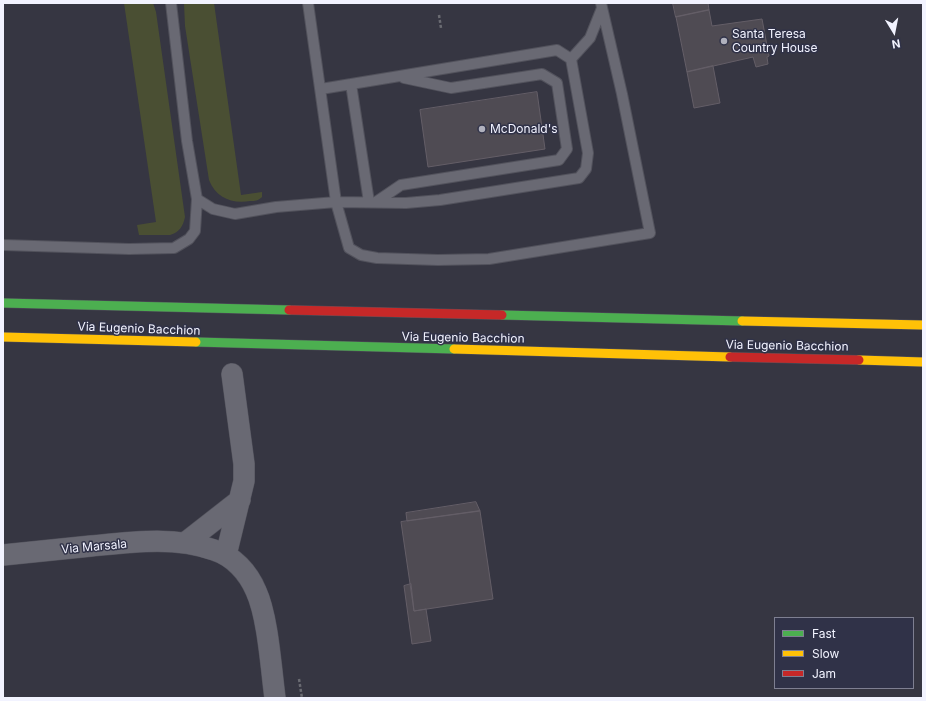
<!DOCTYPE html>
<html>
<head>
<meta charset="utf-8">
<style>
  body { margin:0 }
  #map { position:relative; width:926px; height:701px; overflow:hidden; background:#363642; font-family:Inter,sans-serif }
  canvas { display:block }
  .frame { position:absolute; inset:0; border:4px solid #f2f3ff; pointer-events:none }
  .legend { position:absolute; left:774px; top:617px; width:140px; height:72px; box-sizing:border-box; background:#303248; border:1px solid #7e7f91; margin:0; padding:5px 7px; list-style:none; font-size:12px; color:#f2f3ff }
  .legend li { display:flex; align-items:center; gap:8px; height:20px }
  .legend b { width:20px; border:1px solid #7e7f91 }
  .north { position:absolute; left:874px; top:12px; width:40px; height:40px; -webkit-text-stroke:3px #303248; paint-order:stroke; rotate:170deg; font-size:11px; font-weight:700; line-height:16px; text-align:center; color:#f2f3ff }
  .north::after { content:''; display:block; margin:auto; width:14px; height:18px; background:#f2f3ff; clip-path:polygon(50% 0,100% 100%,50% 72%,0 100%) }
</style>
</head>
<body>
<div id="map">
<canvas width="926" height="701"></canvas>
<div class="frame"></div>
<ul class="legend">
<li><b style="height:5px;background:#4caf50"></b>Fast</li>
<li><b style="height:5px;background:#ffc107"></b>Slow</li>
<li><b style="height:5px;background:#c62828"></b>Jam</li>
</ul>
<div class="north">N</div>
</div>
<script>
const ctx = document.querySelector('canvas').getContext('2d');
ctx.lineJoin = 'round';
function fillPath(path, color) { ctx.fillStyle = color; ctx.fill(path, 'evenodd'); }
function strokePath(path, color, width, dash) { ctx.strokeStyle = color; ctx.lineWidth = width; ctx.lineCap = dash ? 'butt' : 'round'; ctx.setLineDash(dash || []); ctx.stroke(path); }
function drawText(font, color, halo, rows, align = 'center') {
  ctx.font = font + ' Inter,sans-serif'; ctx.lineWidth = 3; ctx.setLineDash([]); ctx.textBaseline = 'middle'; ctx.strokeStyle = halo; ctx.fillStyle = color; for (const [text, x, y, turn = 0] of rows) {
    ctx.save(); ctx.translate(x, y); ctx.rotate((+turn || 0) * Math.PI / 180); ctx.textAlign = isNaN(turn) ? turn : align; if (halo) ctx.strokeText(text, 0, 0); ctx.fillText(text, 0, 0); ctx.restore();
  }
}
fillPath(new Path2D(`
  M124,3H153L156,12L185,217C183,226 180,232 170,235H139L137,225L156,222Z
  M184,3H214L241,195L262,192V197C258,201 255,201 250,201C232,204 216,198 209,180L185,26Z`), '#4a4f33');
const building = new Path2D(`
  M673,3H708L709,10L676,17Z
  M709,10L712,26L762,19L769,56L767,57L768,64L756,67L753,57L687,72L676,17Z
  M713,66L720,103L694,108L687,72Z
  M537,92L545,149L428,167L420,110Z
  M476,502L480,511L407,521L406,513Z
  M480,511L493,599L414,611L401,522Z
  M411,584L414,611L426,609L431,641L412,644L404,586Z`);
fillPath(building, '#4f4b53');
strokePath(building, '#645e67', 1);
const lane = new Path2D(`
  M171,3L187,141L197,199L213,209L235,214L276,207L336,202L406,203L440,200L579,178L586,169L588,153L571,59L557,50L321,89
  M308,3L336,202L349,248L361,255L377,258L438,260L489,259L650,233L622,94L601,3
  M571,59L590,38L602,8
  M351,84L369,202
  M376,202L401,185L559,160L567,149L557,83L542,74L451,88L404,78
  M3,245L129,249L174,248L189,239L195,231L197,199`);
const street = new Path2D(`
  M185,543L240,500
  M3,555C32,552 61,549 91,546C131,542 175,536 214,550C233,556 248,572 256,591C268,617 271,668 275,698
  M226,555L244,481V464L232,374`);
const fast = new Path2D(`
  M3,303L289,310
  M502,315L742,321
  M196,342L454,349`);
const slow = new Path2D(`
  M742,321L923,325
  M3,337L196,342
  M454,349L730,357
  M859,360L923,362`);
const jam = new Path2D(`
  M289,310L502,315
  M730,357L859,360`);
strokePath(lane, '#52525c', 12);
strokePath(street, '#52525c', 22);
strokePath(fast, '#52525c', 10);
strokePath(slow, '#52525c', 10);
strokePath(jam, '#52525c', 10);
strokePath(new Path2D(`
  M439,15L441,28
  M299,679L302,698`), '#6a6b72', 2.5, [3, 2]);
strokePath(lane, '#696973', 10);
strokePath(street, '#696973', 21);
strokePath(fast, '#4caf50', 9);
strokePath(slow, '#ffc107', 9);
strokePath(jam, '#c62828', 9);
for (const [x, y, r, color] of [
  [724,41,4,"#b0b1bd"],
  [482,129,4,"#b0b1bd"]
]) { const dot = new Path2D(); dot.arc(x, y, r, 0, 2 * Math.PI); ctx.fillStyle = color; ctx.fill(dot); strokePath(dot, '#303248', 1.5); }
drawText('12px', '#f2f3ff', '#303248', [
  ["Santa Teresa",732,34],
  ["Country House",732,48],
  ["McDonald's",490,129]
], 'left');
drawText('12px', '#f2f3ff', '#303248', [
  ["Via Eugenio Bacchion",139,329,2],
  ["Via Eugenio Bacchion",463,338,1],
  ["Via Eugenio Bacchion",787,346,1],
  ["Via Marsala",94,547,-5]
]);
</script>
</body>
</html>
